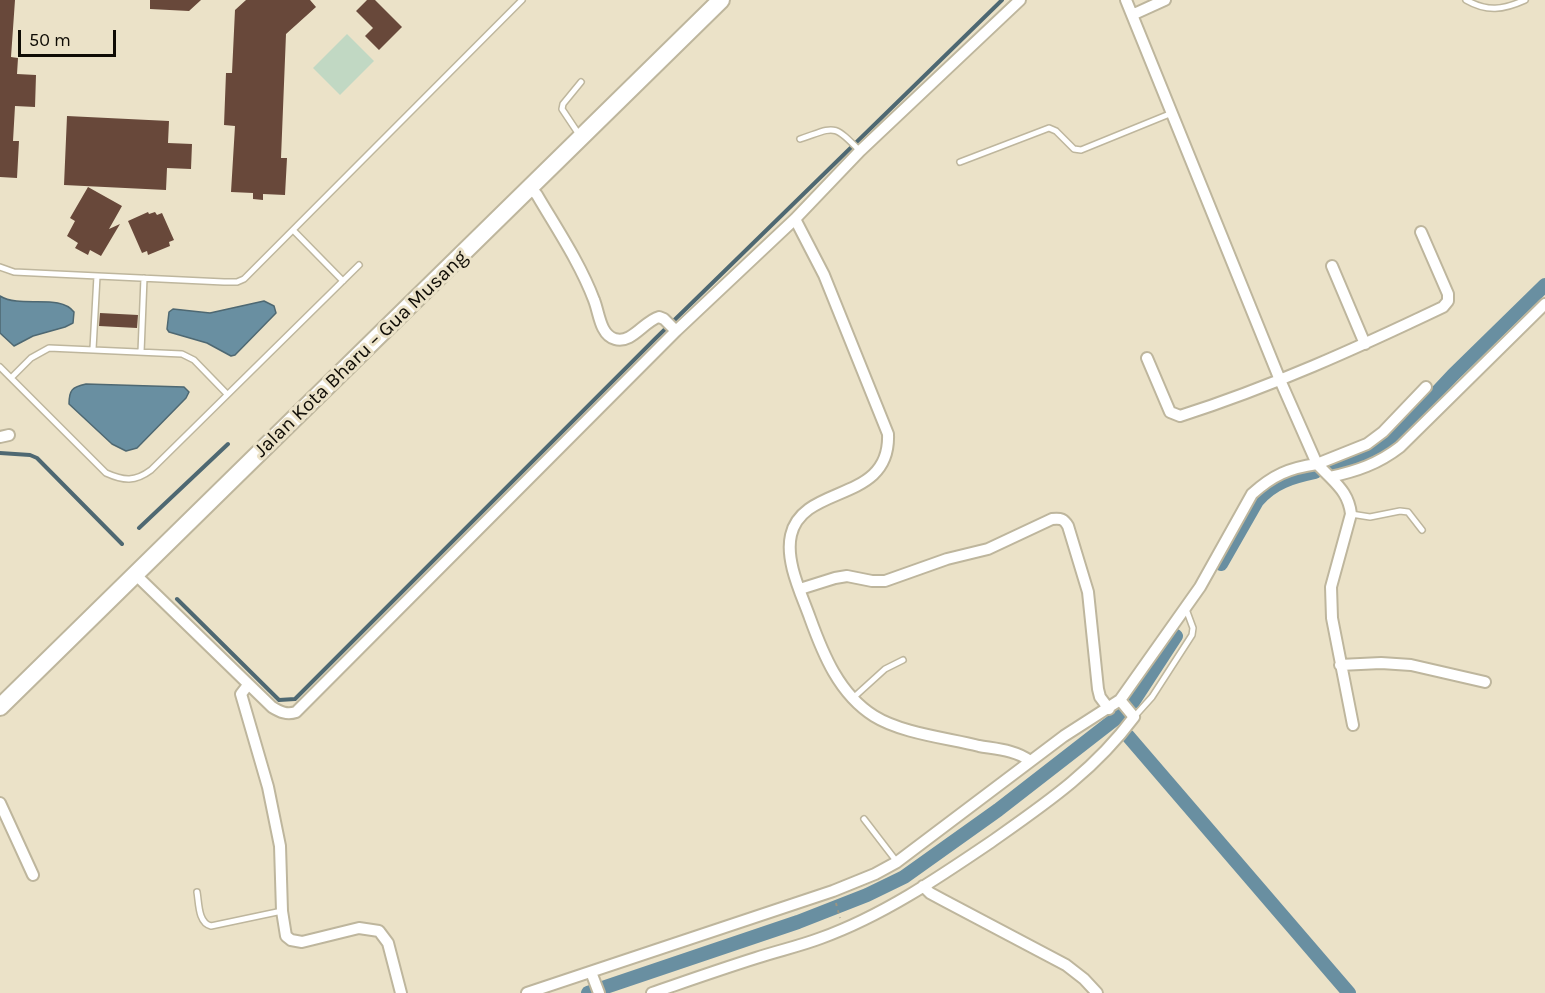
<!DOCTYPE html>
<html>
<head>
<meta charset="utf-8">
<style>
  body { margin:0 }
  #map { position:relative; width:1545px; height:993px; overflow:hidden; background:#ebe2c8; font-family:Karla,sans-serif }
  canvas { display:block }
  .scale { position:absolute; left:18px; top:30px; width:98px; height:27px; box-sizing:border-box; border:3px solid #0f0c05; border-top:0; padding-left:8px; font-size:18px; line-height:21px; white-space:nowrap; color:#0f0c05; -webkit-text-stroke:4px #ebe2c8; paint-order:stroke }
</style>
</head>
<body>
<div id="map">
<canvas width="1545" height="993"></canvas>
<div class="scale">50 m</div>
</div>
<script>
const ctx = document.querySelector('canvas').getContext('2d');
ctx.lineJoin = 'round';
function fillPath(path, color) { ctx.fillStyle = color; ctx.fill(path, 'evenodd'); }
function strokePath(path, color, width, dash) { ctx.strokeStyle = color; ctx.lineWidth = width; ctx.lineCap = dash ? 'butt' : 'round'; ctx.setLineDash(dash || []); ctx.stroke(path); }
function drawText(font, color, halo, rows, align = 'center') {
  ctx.font = font + ' Karla,sans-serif'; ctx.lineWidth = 6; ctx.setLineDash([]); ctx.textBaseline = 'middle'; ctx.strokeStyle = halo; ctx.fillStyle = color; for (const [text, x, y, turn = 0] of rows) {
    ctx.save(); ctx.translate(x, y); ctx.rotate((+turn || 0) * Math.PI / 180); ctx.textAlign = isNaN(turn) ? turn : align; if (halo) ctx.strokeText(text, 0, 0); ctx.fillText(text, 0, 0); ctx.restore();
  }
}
fillPath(new Path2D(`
  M347,34L374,61L340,95L313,68Z`), '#c1d8c3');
const water = new Path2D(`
  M0,296C21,309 60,293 74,312L73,323L65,327L33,336L14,346L0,333Z
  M264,301L274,306L276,313L235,355L231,356L207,343L169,332L167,329L169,312L173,309L210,313Z
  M86,384L184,387L189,392L186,398L137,448L126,451L112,444L69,404C69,390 72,387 86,384Z`);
fillPath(water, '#698fa1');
strokePath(water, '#4e6872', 1.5);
strokePath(new Path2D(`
  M0,453L30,455L37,458L122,544
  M139,528L228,444
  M177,599L279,700L295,699L655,339L1002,0`), '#4e6872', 4);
strokePath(new Path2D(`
  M1330,470L1359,461L1374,453L1394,438L1453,375L1545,285
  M1221,564L1257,501C1273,482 1292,477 1315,472
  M1133,702L1176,636
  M1128,736L1349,993
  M588,993L798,922L867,895L904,877L998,810L1119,716`), '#698fa1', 14);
fillPath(new Path2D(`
  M0,0H15L11,57L18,58L17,74L36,75L35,107L15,106L13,141H19L17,178L0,177Z
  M150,0H201L189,11L150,9Z
  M246,0H310L316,7L286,34L281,158H287L285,195L263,194V200L253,199V193L231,192L235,126L224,125L226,73H232L235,10Z
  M367,0H375L402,27L379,50L365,36L373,28L356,11Z
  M67,116L169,121L168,143L192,144L191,169L167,168L166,190L64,185Z
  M88,187L122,206L109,229L120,224L101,256L90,250L88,255L75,248L78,243L67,236L75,221L70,218Z
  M148,212L149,214L155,212L157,215L162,213L174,240L169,242L170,246L148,255L147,251L142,253L128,221Z
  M100,313L138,315L137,328L99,326Z`), '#68483a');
const service = new Path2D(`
  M1466,0C1487,12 1503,10 1525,0
  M580,136L562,109L563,104L581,82
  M800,139C836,127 832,123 860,151
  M960,162L1049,128L1056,131L1074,149L1081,150L1172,113
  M293,230L343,281
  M0,267L14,272L224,282H237L244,279L522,0
  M93,349L97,276
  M141,352L144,278
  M0,367L106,473C124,481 135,482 151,470L359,265
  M11,378L31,358L49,348L182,354L194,360L227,394
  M1351,514L1370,517L1400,511L1408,512L1422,530
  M853,698L885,669L903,660
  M1134,717L1152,697L1192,635L1193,628L1186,609
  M864,819L897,862
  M197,892C199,903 198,923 211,926L282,911`);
const minor = new Path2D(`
  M1126,0L1280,380L1317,464L1367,444L1383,432L1426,387
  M1132,15L1165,0
  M531,188L537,195C557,229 580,263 594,300C599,312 600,335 615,339C632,344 644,321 659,317L664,319L676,331
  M795,219L824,275L888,434C891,504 803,483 791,535C785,561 801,593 810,618C823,654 839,694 874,716C901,733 947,738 979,746C996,749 1016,750 1030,761
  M1332,266L1365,344
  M1147,358L1170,412L1180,416C1271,387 1357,348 1443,307L1448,301V294L1421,232
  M0,437L9,435
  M1330,477C1341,488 1349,497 1351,514L1331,587L1332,618L1353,725
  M136,575L272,707C280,712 287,715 296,712L676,331L795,219L860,151L1020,0
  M800,589L835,578L847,576L872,581H885L947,559L988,549L1052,519C1061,518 1064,519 1068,526L1088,592L1098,689L1100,697L1109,709
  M1340,665L1381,663L1411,665L1485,682
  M248,685L241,694L268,787L280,846L282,911L286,936L291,940L302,942L359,928L379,931L388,943L401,993
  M0,803L33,875
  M923,886L930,893L943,900L1066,965L1084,979L1097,993
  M591,972L599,993
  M527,993L833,891L875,874L897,862L1064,736L1120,700
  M652,993C687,981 721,969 756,958C777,951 800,946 821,938C882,916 938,878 991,842C1045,804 1094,771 1134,717L1120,700L1200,587L1252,494C1273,475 1289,468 1317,464L1330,477C1357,471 1378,464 1400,447L1545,304`);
const primary = new Path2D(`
  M0,707L721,0`);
strokePath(service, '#beb69d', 8);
strokePath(minor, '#beb69d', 14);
strokePath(primary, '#beb69d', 20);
strokePath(new Path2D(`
  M836,903L840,918`), '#9c9582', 2, [3, 4.5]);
strokePath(service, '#fff', 5);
strokePath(minor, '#fff', 10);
strokePath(primary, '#fff', 16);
drawText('20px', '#0f0c05', '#ebe2c8', [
  ["Jalan Kota Bharu – Gua Musang",361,354,-44]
]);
</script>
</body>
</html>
